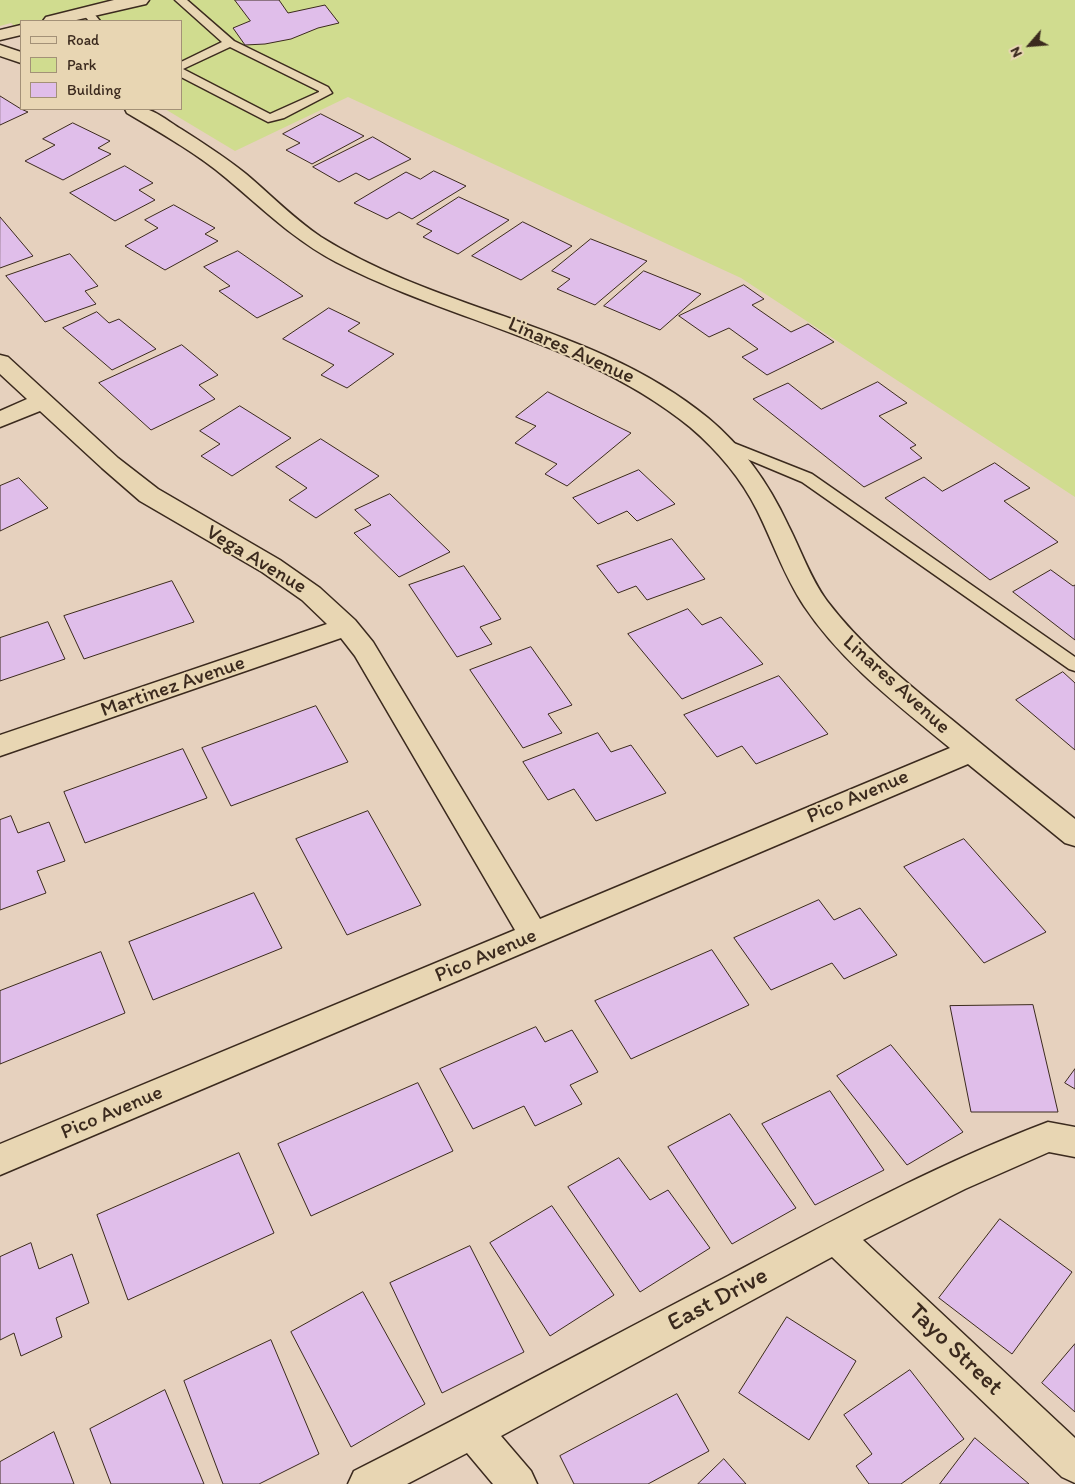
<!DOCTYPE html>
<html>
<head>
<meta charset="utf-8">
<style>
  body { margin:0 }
  #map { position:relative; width:1075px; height:1484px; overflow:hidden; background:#e6d1be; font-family:Itim,sans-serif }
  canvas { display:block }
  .legend { position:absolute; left:20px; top:20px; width:162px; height:90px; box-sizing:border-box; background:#e8d6b3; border:1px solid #a39177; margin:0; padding:6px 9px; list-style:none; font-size:15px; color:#3b2a1e }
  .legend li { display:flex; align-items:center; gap:10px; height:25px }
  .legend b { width:25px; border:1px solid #a39177 }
  .north { position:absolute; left:1005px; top:20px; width:50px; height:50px; -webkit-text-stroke:4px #e8d6b3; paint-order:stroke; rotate:243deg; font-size:14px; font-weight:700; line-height:20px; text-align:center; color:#3b2a1e }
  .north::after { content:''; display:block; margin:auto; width:18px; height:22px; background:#3b2a1e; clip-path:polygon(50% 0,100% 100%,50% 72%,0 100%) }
</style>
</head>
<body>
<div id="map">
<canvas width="1075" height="1484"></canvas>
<ul class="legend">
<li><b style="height:6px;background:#e8d6b3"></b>Road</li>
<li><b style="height:14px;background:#d0dc8f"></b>Park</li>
<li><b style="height:14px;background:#e0beea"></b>Building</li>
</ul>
<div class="north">N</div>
</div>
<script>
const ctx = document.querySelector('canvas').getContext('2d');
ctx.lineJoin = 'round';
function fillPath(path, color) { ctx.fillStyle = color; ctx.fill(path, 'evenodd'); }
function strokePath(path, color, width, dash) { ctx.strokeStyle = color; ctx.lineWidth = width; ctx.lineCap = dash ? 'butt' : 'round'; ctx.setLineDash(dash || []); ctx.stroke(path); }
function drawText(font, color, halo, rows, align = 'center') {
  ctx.font = font + ' Itim,sans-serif'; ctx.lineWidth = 4; ctx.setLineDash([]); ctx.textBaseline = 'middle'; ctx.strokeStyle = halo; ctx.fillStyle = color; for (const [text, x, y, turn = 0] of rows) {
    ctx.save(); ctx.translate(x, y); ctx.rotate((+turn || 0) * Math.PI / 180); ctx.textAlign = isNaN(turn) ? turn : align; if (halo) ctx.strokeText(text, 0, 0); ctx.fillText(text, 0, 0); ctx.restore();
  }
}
fillPath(new Path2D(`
  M0,0H1075V497L741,278L348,97L235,151L165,109H181V21H21V32L11,23L0,26Z`), '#d0dc8f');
const building = new Path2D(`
  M235,0H279L288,13L325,5L339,23L318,28L291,39L265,44L245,45L233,28L250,21Z
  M0,96L21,109L28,112L0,125Z
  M321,114L364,136L312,164L286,150L300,143L283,134Z
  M73,123L110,141L98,148L111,154L63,180L25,161L55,145L43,139Z
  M373,137L411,159L369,180L356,173L339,182L313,167Z
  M125,166L153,183L139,190L155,200L115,221L70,193Z
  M434,171L466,186L412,219L399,212L387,219L354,203L406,172L420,179Z
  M459,197L509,220L458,254L423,237L432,231L417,224Z
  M174,205L215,228L205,234L218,241L165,270L125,246L158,228L145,220Z
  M0,217L33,256L0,268Z
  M523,222L572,246L521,280L472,256Z
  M591,239L647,261L595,305L557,289L570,279L552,271Z
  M238,251L303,296L257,318L219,291L230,286L204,267Z
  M70,254L98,286L85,291L96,304L45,322L6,276Z
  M644,271L701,294L660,330L604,306Z
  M744,285L764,299L752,305L791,332L808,324L834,342L767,375L742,357L758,349L729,328L709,337L679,316Z
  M329,308L360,323L348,331L394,354L347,388L321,375L334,365L283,339Z
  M97,312L109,323L119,319L156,349L112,370L63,328Z
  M182,345L218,375L199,385L215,399L151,430L99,383Z
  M878,382L907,403L879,416L916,445L910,448L922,458L864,487L753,399L788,383L821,409Z
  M548,392L631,433L567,486L545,474L557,464L515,443L536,426L516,417Z
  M240,406L291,438L232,476L201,456L220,444L200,431Z
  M321,439L379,476L316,518L289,500L307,488L276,467Z
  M995,463L1030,488L1004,501L1058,542L990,580L885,498L924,477L942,491Z
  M639,470L675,504L637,521L627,511L598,524L573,498Z
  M19,478L48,508L0,531V486Z
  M390,494L450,552L399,577L354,533L371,525L355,510Z
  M672,539L705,579L647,600L636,586L618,593L597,566Z
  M464,566L501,619L480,627L492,644L457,657L409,585Z
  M1051,570L1073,586L1075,585V640L1013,592Z
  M172,581L194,622L84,659L64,616Z
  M688,609L702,625L721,617L763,664L682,699L628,634Z
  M48,622L65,659L0,681V638Z
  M531,647L572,705L548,714L562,733L523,748L470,670Z
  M1063,672L1075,683V750L1016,700Z
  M779,676L828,734L756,764L742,746L717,757L684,715Z
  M316,706L348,762L231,806L202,748Z
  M598,733L611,752L631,745L666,793L596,821L574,789L548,800L523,762Z
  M183,749L207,798L85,843L64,792Z
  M368,811L421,905L347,935L296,839Z
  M11,816L18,833L49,822L65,861L37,871L46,893L0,910V820Z
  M964,839L1046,932L984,963L904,867Z
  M254,893L282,948L153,1000L129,942Z
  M819,900L834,920L860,908L897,955L844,979L832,963L771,990L734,938Z
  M712,950L749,1005L631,1059L595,1001Z
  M101,952L125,1013L0,1064V991Z
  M1033,1005L1058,1112H971L950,1006Z
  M536,1027L545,1042L572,1030L598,1072L570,1085L582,1104L535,1126L524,1106L473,1129L440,1069Z
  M891,1045L963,1132L907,1165L837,1076Z
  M1075,1069V1089L1065,1083Z
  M418,1083L453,1151L311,1216L278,1144Z
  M830,1091L884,1170L815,1205L762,1124Z
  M730,1114L796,1208L732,1244L668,1147Z
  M239,1153L274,1233L128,1300L97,1215Z
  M619,1158L650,1200L668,1190L710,1248L640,1292L568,1187Z
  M552,1206L614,1295L550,1336L490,1243Z
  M1000,1219L1072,1272L1012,1354L939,1298Z
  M31,1243L39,1269L72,1254L89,1303L56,1318L62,1337L21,1356L14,1333L0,1340V1257Z
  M470,1246L524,1352L442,1393L390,1283Z
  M363,1292L425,1404L351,1447L291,1332Z
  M787,1317L856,1361L809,1440L739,1393Z
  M271,1340L319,1454L259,1484H223L184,1381Z
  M1075,1344V1412L1042,1383Z
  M910,1370L964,1439L901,1484H869L856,1466L872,1454L844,1415Z
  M165,1390L204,1484H111L90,1429Z
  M677,1394L709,1451L648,1484H574L560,1456Z
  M54,1432L74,1484H0V1462Z
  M975,1438L1029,1484H940Z
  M724,1459L746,1484H698Z`);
fillPath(building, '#e0beea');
strokePath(building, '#3b2a1e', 1);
const service = new Path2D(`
  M175,0H187L234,41L328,87L332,93L284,118L268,122L181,77V62L222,42ZM230,47L319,91V92L270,114L183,69Z
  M87,9L91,10L100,21H89L81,12Z
  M721,438L812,474L1075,657V671L1069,669L802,482L716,446L714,443L716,440Z`);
const minor = new Path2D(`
  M114,0H149L146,4L72,21H43L46,17Z
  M21,25V35L0,40V30Z
  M0,45L21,52V63L0,56Z
  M125,109C132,109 142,107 149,110C160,114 171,123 181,129C203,143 225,157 246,174C271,195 294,219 321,237C442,313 595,325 708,418C743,447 769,484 788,525C801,550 810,578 827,601C862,647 907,683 951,719C992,753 1033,786 1075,819V846L1065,843L968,764L0,1175V1144L515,930L355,656L341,638L0,756V735L327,624L302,600L262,572L140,501L102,468L40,411L0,427V411L27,399L0,374V355L8,357L118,458L158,489L280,560L320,588L355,620L373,642L540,919L950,748C898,705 842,663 804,606C784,576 773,542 757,510C741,478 717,450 690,427C587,343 452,322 336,262C294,240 262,208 226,178C196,153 161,133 127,113Z
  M1048,1122L1075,1127V1157L1049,1152L965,1189L863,1240L1075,1438V1483L1062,1477L832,1257L501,1436L531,1471L537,1484H493L467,1453L407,1484H348L354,1471C479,1408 603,1341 728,1276C832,1221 937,1164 1048,1122Z`);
strokePath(service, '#3b2a1e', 3);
strokePath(minor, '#3b2a1e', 3);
fillPath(service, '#e8d6b3');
fillPath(minor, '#e8d6b3');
drawText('21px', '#3b2a1e', '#e8d6b3', [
  ["Linares Avenue",571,351,24],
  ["Vega Avenue",256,560,31],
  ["Linares Avenue",896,685,42],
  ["Martinez Avenue",173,687,-19],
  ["Pico Avenue",858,797,-23],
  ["Pico Avenue",486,956,-23],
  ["Pico Avenue",112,1113,-23]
]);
drawText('25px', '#3b2a1e', '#e8d6b3', [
  ["East Drive",718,1300,-28],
  ["Tayo Street",955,1350,44]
]);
</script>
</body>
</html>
